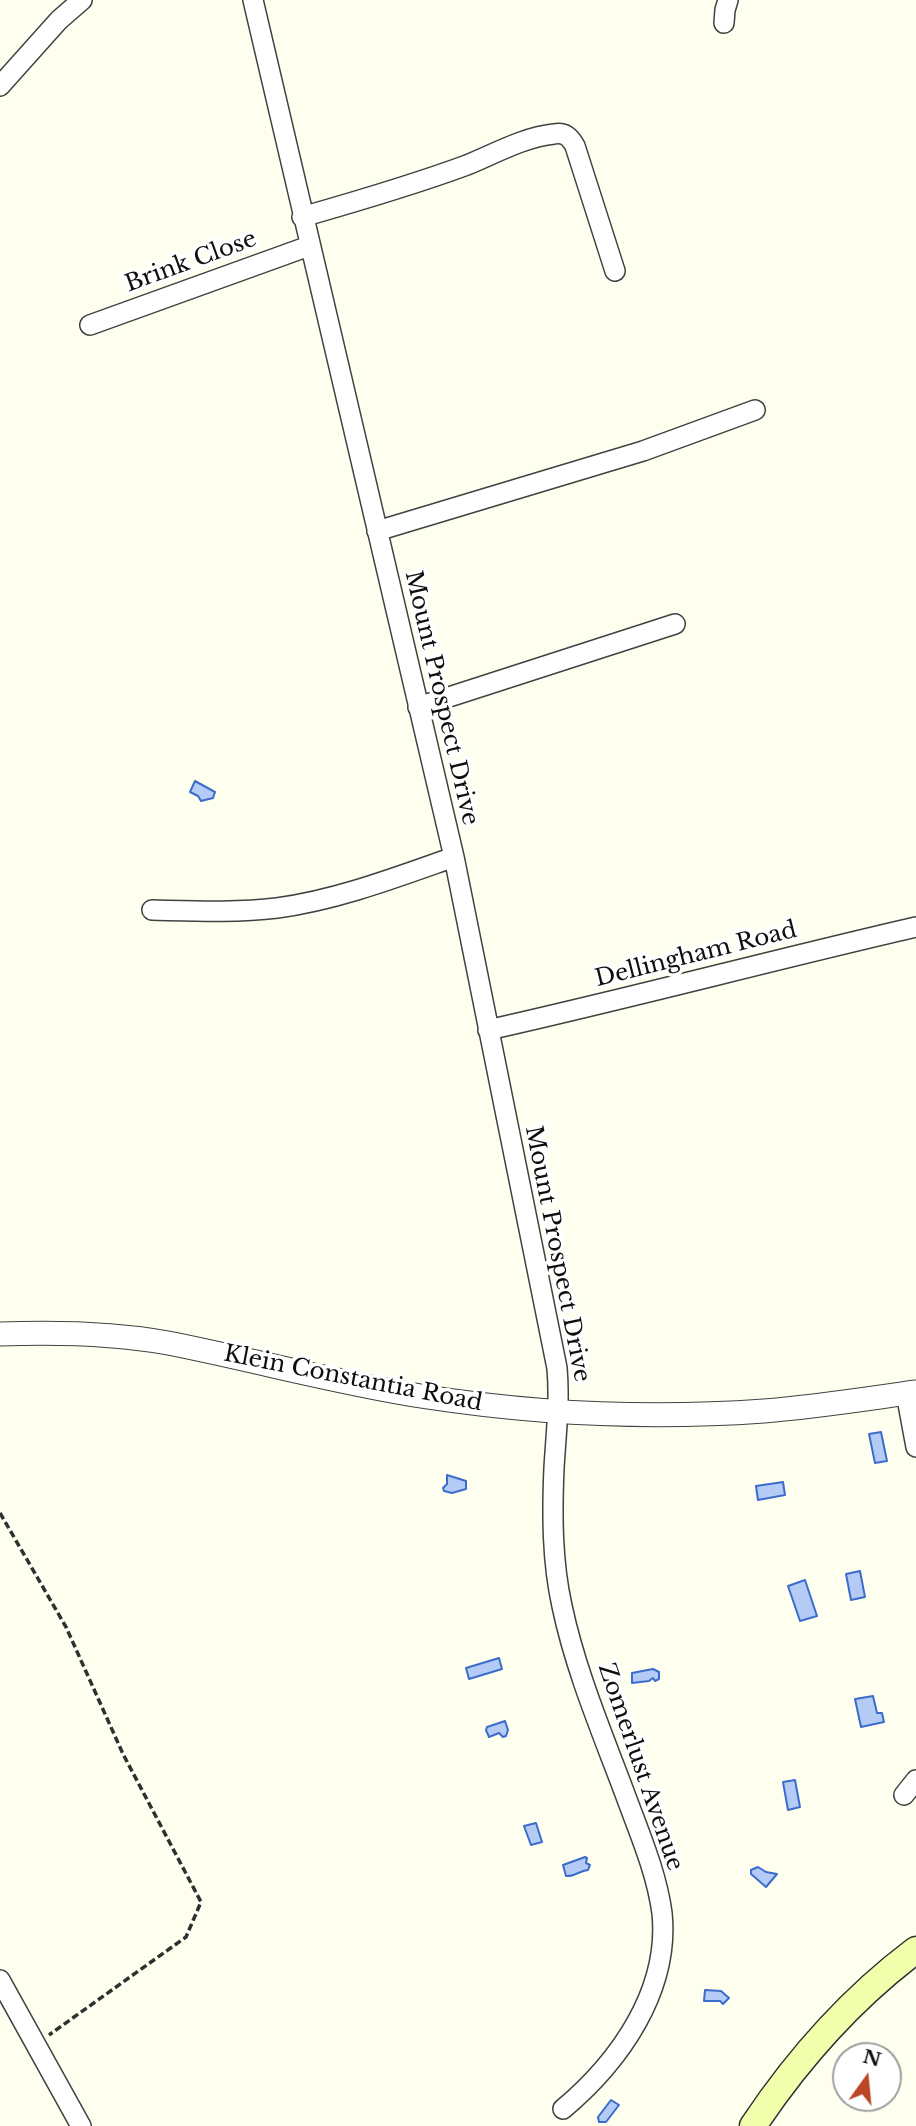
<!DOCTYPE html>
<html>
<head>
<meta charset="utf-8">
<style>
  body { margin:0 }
  #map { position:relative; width:916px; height:2126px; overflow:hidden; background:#feffef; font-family:"Libre Baskerville",serif }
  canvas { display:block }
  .north { position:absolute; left:832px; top:2042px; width:70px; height:70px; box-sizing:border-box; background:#fff; border:2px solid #9f9f9f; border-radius:50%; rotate:15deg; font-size:19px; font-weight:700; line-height:28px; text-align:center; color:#0e0e0e }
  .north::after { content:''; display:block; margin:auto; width:24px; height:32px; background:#bc4727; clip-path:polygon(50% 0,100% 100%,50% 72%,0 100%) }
</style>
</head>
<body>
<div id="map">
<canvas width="916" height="2126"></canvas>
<div class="north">N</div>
</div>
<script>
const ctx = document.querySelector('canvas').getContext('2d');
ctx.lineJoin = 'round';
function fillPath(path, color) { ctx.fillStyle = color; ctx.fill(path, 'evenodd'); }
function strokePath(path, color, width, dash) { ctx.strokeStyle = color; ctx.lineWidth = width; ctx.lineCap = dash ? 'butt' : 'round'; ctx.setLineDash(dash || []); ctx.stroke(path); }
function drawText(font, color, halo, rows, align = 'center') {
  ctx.font = font + ' "Libre Baskerville",serif'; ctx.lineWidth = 7; ctx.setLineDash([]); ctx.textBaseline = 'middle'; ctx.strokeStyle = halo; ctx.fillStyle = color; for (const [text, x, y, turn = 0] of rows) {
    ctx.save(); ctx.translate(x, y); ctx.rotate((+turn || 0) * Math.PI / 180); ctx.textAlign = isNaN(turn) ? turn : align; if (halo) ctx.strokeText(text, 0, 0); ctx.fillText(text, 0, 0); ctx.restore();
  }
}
const water = new Path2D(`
  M195,781L215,792L213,798L201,801L198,796L190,792Z
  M881,1432L887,1461L875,1463L869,1434Z
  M447,1475L466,1481V1489L452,1493L444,1491L443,1488L447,1484Z
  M783,1482L785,1495L758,1500L756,1486Z
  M860,1571L865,1597L851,1600L846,1574Z
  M805,1580L817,1616L800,1621L788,1586Z
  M499,1658L502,1669L469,1679L466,1668Z
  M653,1669L659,1672V1679L655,1681L653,1678L649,1681L632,1683V1673Z
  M873,1696L877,1713H882L884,1722L861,1727L855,1699Z
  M505,1721L508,1730L506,1736L503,1737L499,1733L489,1737L486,1730L487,1727Z
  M795,1780L800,1807L788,1810L783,1782Z
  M536,1823L542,1842L531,1845L524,1826Z
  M585,1857L587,1858L586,1863L590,1865L588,1870C579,1871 574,1877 566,1876L563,1865Z
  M758,1867L766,1872L777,1874L766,1887L751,1874V1870Z
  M705,1990L721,1991L729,1998L723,2004L720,2001H704Z
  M611,2100L619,2105L606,2122H599L598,2117Z`);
fillPath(water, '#b4ccf5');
strokePath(water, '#3c6ccb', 2);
const minor = new Path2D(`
  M253,0L454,857L557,1368C560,1402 556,1434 554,1468C552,1514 552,1561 562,1606C576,1673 604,1737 628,1802C641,1837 657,1875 662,1913C670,1991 619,2062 563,2109
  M724,23L725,10L728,0
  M0,86L59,20L82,0
  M302,217C358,201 413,185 467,165C494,154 524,137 554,134C565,132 570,137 575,146L615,271
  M90,325L309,246
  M377,531L643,451L755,410
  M418,707L675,624
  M152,910C194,911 235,913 277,908C337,900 397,877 454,857
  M488,1030C631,998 773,960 916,927
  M906,1393L916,1447
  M904,1795L916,1780
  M0,1980L81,2126`);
const tertiary = new Path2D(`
  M0,1334C56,1332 113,1333 168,1343C255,1360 340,1384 427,1397C538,1414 652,1419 764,1411C815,1407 865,1399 916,1392`);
const secondary = new Path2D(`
  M753,2126C797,2060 852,1998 916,1950`);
strokePath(minor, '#414141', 22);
strokePath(tertiary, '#414141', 25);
strokePath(secondary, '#303030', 29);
strokePath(new Path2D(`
  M0,1513L66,1627L123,1754L201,1902L186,1937L49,2035`), '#303030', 3.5, [7, 3.5]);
strokePath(minor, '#fff', 19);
strokePath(tertiary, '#fff', 23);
strokePath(secondary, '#f1feab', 26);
drawText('23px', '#0e0e0e', '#fff', [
  ["Brink Close",191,262,-20],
  ["Mount Prospect Drive",441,698,77],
  ["Dellingham Road",696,955,-14],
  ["Mount Prospect Drive",557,1254,79],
  ["Klein Constantia Road",353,1379,11],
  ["Zomerlust Avenue",640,1767,71]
]);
</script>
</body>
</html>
